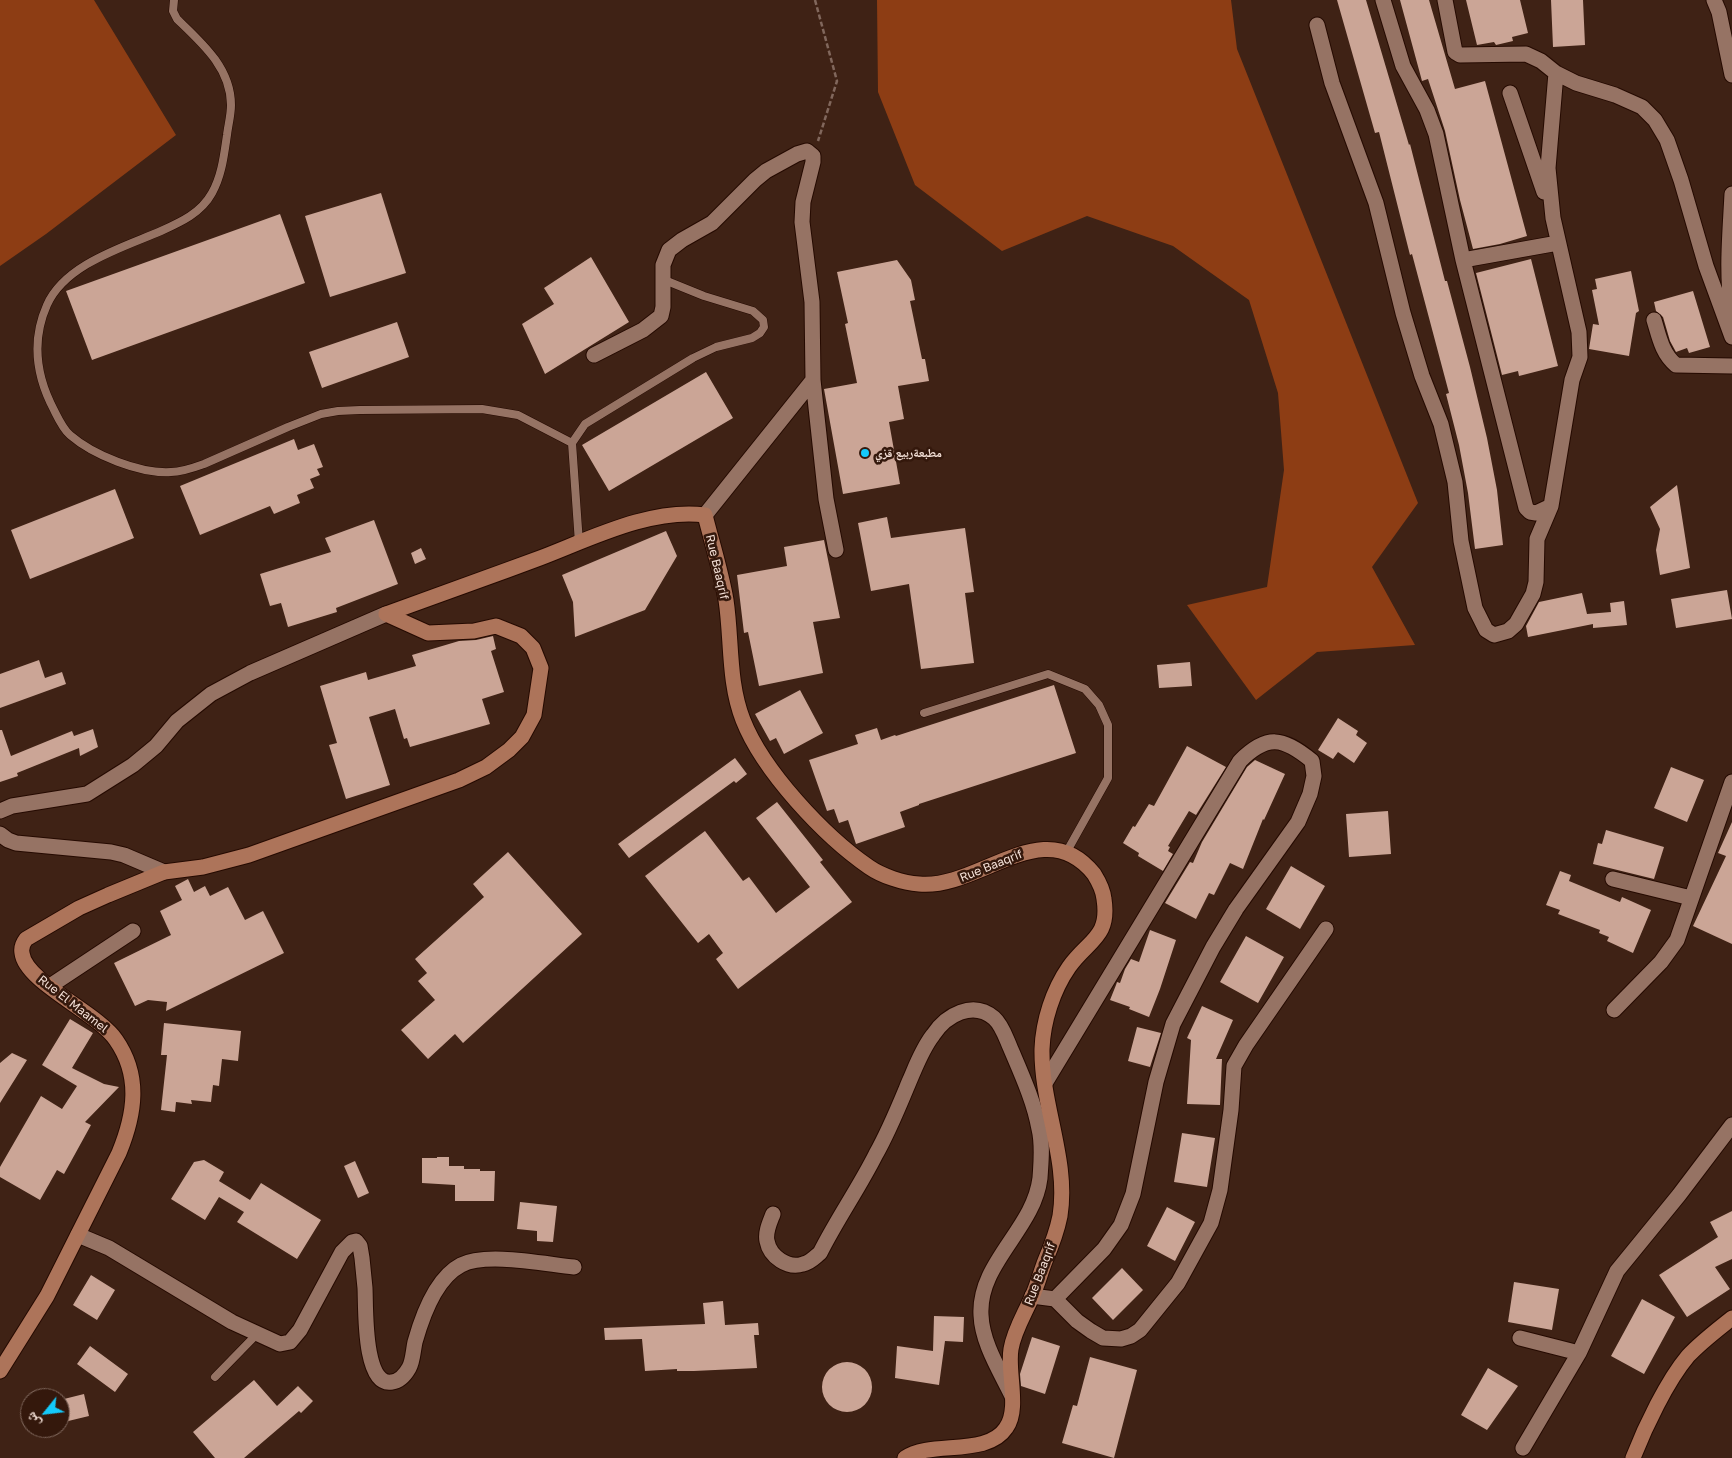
<!DOCTYPE html>
<html>
<head>
<meta charset="utf-8">
<style>
  body { margin:0 }
  #map { position:relative; width:1732px; height:1458px; overflow:hidden; background:#3f2215; font-family:"Golos Text","Noto Naskh Arabic",sans-serif }
  canvas { display:block }
  .north { position:absolute; left:20px; top:1388px; width:50px; height:50px; box-sizing:border-box; background:#34180c; border:1px solid #80685d; border-radius:50%; rotate:241deg; font-size:14px; font-weight:700; line-height:20px; text-align:center; color:#f3dfd6 }
  .north::after { content:''; display:block; margin:auto; width:18px; height:22px; background:#14cafb; clip-path:polygon(50% 0,100% 100%,50% 72%,0 100%) }
</style>
</head>
<body>
<div id="map">
<canvas width="1732" height="1458"></canvas>
<div class="north">ش</div>
</div>
<script>
const ctx = document.querySelector('canvas').getContext('2d');
ctx.lineJoin = 'round';
function fillPath(path, color) { ctx.fillStyle = color; ctx.fill(path, 'evenodd'); }
function strokePath(path, color, width, dash) { ctx.strokeStyle = color; ctx.lineWidth = width; ctx.lineCap = dash ? 'butt' : 'round'; ctx.setLineDash(dash || []); ctx.stroke(path); }
function drawText(font, color, halo, rows, align = 'center') {
  ctx.font = font + ' "Golos Text","Noto Naskh Arabic",sans-serif'; ctx.lineWidth = 5; ctx.setLineDash([]); ctx.textBaseline = 'middle'; ctx.strokeStyle = halo; ctx.fillStyle = color; for (const [text, x, y, turn = 0] of rows) {
    ctx.save(); ctx.translate(x, y); ctx.rotate((+turn || 0) * Math.PI / 180); ctx.textAlign = isNaN(turn) ? turn : align; if (halo) ctx.strokeText(text, 0, 0); ctx.fillText(text, 0, 0); ctx.restore();
  }
}
fillPath(new Path2D(`
  M0,0H94L176,135L46,234L0,266Z
  M877,0H1231L1237,49L1418,503L1372,567L1415,645L1317,652L1256,700L1187,605L1267,587L1284,470L1278,393L1249,300L1173,246L1087,216L1002,251L915,185L878,92Z`), '#8d3d14');
fillPath(new Path2D(`
  M1337,0H1366L1409,145L1410,144L1445,281H1447L1470,367L1487,438L1497,490L1503,545L1475,549L1468,493L1459,445L1446,394L1449,393L1412,254L1410,255L1379,132L1375,133Z
  M1400,0H1429L1455,89L1485,81L1527,236L1500,244L1473,249L1460,200L1445,131L1428,79L1422,81Z
  M1466,0H1520L1528,33L1512,37L1513,41L1496,45L1494,42L1477,45Z
  M1551,0H1583L1585,45L1553,47Z
  M381,193L406,273L330,297L305,216Z
  M280,214L305,283L92,360L66,291Z
  M591,257L629,322L545,374L522,324L554,304L544,288Z
  M1531,259L1558,366L1519,376L1518,371L1502,375L1476,273Z
  M897,260L911,280L915,300L910,301L922,359H925L929,381L898,386L904,419L889,422L900,484L843,494L824,389L857,383L845,324L848,323L837,272Z
  M1631,271L1639,311L1636,313L1629,356L1589,349L1593,324L1599,325L1592,290L1597,289L1595,279Z
  M1693,291L1710,347L1689,353L1687,348L1676,352L1670,341L1663,317L1656,311L1654,302Z
  M397,322L409,357L322,388L309,352Z
  M706,372L733,418L609,491L582,445Z
  M294,439L298,450L314,444L323,467L317,469L320,475L310,479L314,488L297,495L300,503L274,514L270,506L200,535L180,486Z
  M1677,485L1690,568L1660,575L1656,550L1660,529L1650,507Z
  M115,489L134,538L30,579L11,530Z
  M887,517L891,538L965,528L974,592L965,593L974,663L921,669L909,584L871,591L858,523Z
  M374,520L398,584L336,608L337,612L288,627L281,603L270,606L260,574L331,552L325,538Z
  M666,531L677,556L645,610L575,637L573,602L562,575Z
  M824,540L840,618L813,622L823,673L759,686L748,632L744,633L737,575L787,566L784,547Z
  M421,548L426,559L415,564L411,553Z
  M1727,590L1732,619L1676,628L1671,599Z
  M1582,593L1587,614L1611,612L1610,603L1624,601L1627,625L1593,628V624L1528,637L1526,626L1539,602Z
  M493,636L496,649L491,651L504,692L482,699L490,724L410,747L407,738L404,739L395,709L369,717L390,785L346,799L329,745L337,743L320,686L366,672L368,680L416,666L412,655L459,641L476,640Z
  M39,660L45,678L62,672L66,684L0,708V674Z
  M1190,662L1192,686L1159,688L1157,665Z
  M1054,685L1076,753L919,804V805L900,812L905,827L856,844L848,820L839,823L834,809L827,811L809,760L858,744L855,735L877,728L881,740L895,735L896,736Z
  M800,690L823,733L784,754L776,738L770,741L755,714Z
  M1338,718L1358,731L1356,735L1367,743L1354,763L1338,752L1333,759L1318,750Z
  M93,729L98,747L80,756L79,748L17,773L18,776L0,782V730H2L11,756L72,731L74,736Z
  M1187,746L1226,767L1196,815L1189,811L1168,846L1170,847L1168,851L1173,854L1163,871L1138,856L1139,853L1123,843L1133,826L1135,827L1149,804L1154,806Z
  M735,758L747,774L736,783L734,781L629,858L618,844Z
  M1255,760L1285,774L1264,820L1263,819L1243,869L1230,863L1214,895L1209,893L1196,919L1165,903L1190,862L1193,863L1202,842L1247,767Z
  M1671,767L1704,780L1687,822L1654,808Z
  M777,802L823,860L820,862L852,902L738,989L716,959L723,953L709,934L698,943L645,876L705,831L743,881L749,877L776,913L810,887L756,818Z
  M1388,811L1391,854L1349,857L1346,814Z
  M1732,822V944L1693,926L1726,856L1718,853Z
  M1606,830L1664,847L1654,879L1593,864L1598,843L1602,844Z
  M508,852L582,934L463,1043L455,1034L428,1059L401,1030L435,1000L418,981L427,973L415,959L484,897L473,884Z
  M1291,866L1325,886L1300,929L1266,909Z
  M1560,871L1571,875L1569,881L1620,902L1622,897L1651,910L1633,953L1607,941L1609,937L1599,933L1600,930L1558,914L1560,910L1546,905Z
  M188,879L194,892L205,886L210,896L228,887L245,920L263,911L284,953L166,1011L167,1002L148,1000L135,1006L114,963L171,935L160,911L182,900L175,886Z
  M1150,930L1176,940L1160,989L1149,1017L1129,1009L1130,1007L1110,1000L1116,985L1117,982L1120,983L1125,969L1131,959L1139,962Z
  M1246,936L1284,957L1258,1003L1220,982Z
  M1202,1006L1233,1020L1216,1059H1222L1220,1105L1187,1104L1191,1040L1187,1038Z
  M70,1019L93,1033L72,1068L104,1084L119,1087L85,1122L91,1125L64,1174L57,1170L40,1200L0,1177V1167L41,1096L62,1109L77,1086L42,1065Z
  M164,1023L241,1031L238,1061L222,1059L219,1086L213,1085L211,1102L191,1100L192,1104L176,1102L175,1112L161,1110L167,1055H161Z
  M1137,1027L1161,1033L1150,1067L1128,1061Z
  M12,1053L27,1060L0,1103V1063Z
  M1182,1133L1215,1138L1207,1187L1174,1182Z
  M437,1157H449V1166H464V1169H480V1171H495L494,1201H455V1185L422,1183V1158H437Z
  M204,1160L224,1172L219,1181L250,1200L261,1183L321,1220L297,1259L237,1222L244,1212L219,1197L205,1220L171,1199L194,1162Z
  M355,1161L369,1193L358,1198L344,1166Z
  M520,1202L557,1206L553,1242L537,1241V1231L517,1229Z
  M1167,1207L1195,1222L1175,1261L1147,1246Z
  M1732,1211V1259L1715,1267L1730,1289L1687,1317L1659,1275L1718,1237L1710,1222Z
  M1122,1268L1143,1290L1113,1320L1092,1298Z
  M91,1275L115,1290L97,1320L73,1305Z
  M1514,1282L1559,1289L1552,1330L1508,1322Z
  M1642,1299L1675,1317L1644,1374L1611,1356Z
  M723,1301L725,1325L758,1323L759,1335H754L757,1368L694,1371H677V1369L645,1371L642,1339L605,1340L604,1328L705,1324L703,1303Z
  M934,1316L964,1317L963,1342L945,1341L939,1385L895,1378L897,1346L933,1351Z
  M1032,1337L1060,1346L1045,1394L1021,1386L1020,1374Z
  M90,1346L128,1374L115,1392L77,1364Z
  M1090,1357L1137,1370L1114,1458L1062,1443L1073,1405L1077,1406Z
  M822 1387a25 25 0 1 1 50 0a25 25 0 1 1-50 0Z
  M1488,1368L1518,1386L1487,1430L1461,1415Z
  M254,1380L277,1406L298,1386L313,1401L301,1413L299,1411L244,1458H215L193,1432Z
  M84,1394L89,1416L60,1423V1400Z`), '#cba596');
const lane = new Path2D(`
  M174,0L173,11L177,19C202,43 231,68 231,105C231,115 228,126 227,135C224,155 222,175 212,193C201,213 181,222 161,231C124,247 65,264 47,305C31,341 36,376 54,410C58,418 63,429 70,435C93,455 140,474 171,472C182,472 193,468 204,464L288,427L321,414L338,411L360,410L482,409L518,415L572,443
  M579,543L572,443L585,424L693,358L716,347L752,338L760,333L764,327L763,320L753,311L704,296L662,279
  M924,713L1048,674L1085,689L1099,705L1108,725V778L1066,853
  M215,1377L257,1334`);
const street = new Path2D(`
  M1383,0L1403,66L1427,110L1436,134L1463,260L1526,508L1530,512L1536,513L1551,506
  M1445,0L1455,52L1460,55L1526,54L1541,61L1556,73L1576,83L1615,95L1642,107L1655,120L1667,140L1681,180L1706,266L1732,337
  M1714,0L1719,12L1732,75
  M1317,25L1332,83L1376,203L1403,313L1422,376L1441,424L1455,482L1461,541L1475,608L1486,630L1494,635L1508,631L1516,624L1533,594L1536,582L1537,539L1551,506L1572,380L1580,357L1579,332L1553,218L1548,168L1556,73
  M1510,93L1544,192
  M1732,194C1730,233 1726,273 1732,311
  M1463,260L1558,243
  M1654,320C1659,336 1662,354 1676,365L1732,366
  M594,355L643,330L661,316L663,307V265L669,250L682,240L712,223L755,180L766,171L797,154L807,151L813,156V162L803,202L802,222L812,302L813,380
  M705,515L813,380L826,499L836,550
  M0,811L12,806L87,794L133,765L156,746L177,721L211,694L250,673L386,614
  M0,834L8,840L16,843L111,852L124,855L164,872
  M1613,879L1691,898
  M50,986L133,931
  M1614,1010L1661,962L1677,940L1732,782
  M1045,1083L1240,761C1267,734 1283,737 1312,761L1314,776L1310,794L1298,822L1236,909L1213,947L1173,1024L1156,1082L1133,1194L1121,1225L1104,1249L1055,1299
  M773,1214C770,1222 765,1232 767,1241C770,1257 788,1269 803,1264C810,1263 815,1257 820,1253C837,1219 859,1188 876,1154C889,1131 899,1106 909,1082C916,1066 922,1049 933,1035C946,1015 973,1000 994,1018C1002,1025 1006,1038 1010,1047C1021,1073 1034,1101 1039,1129C1043,1145 1041,1162 1040,1178C1034,1229 978,1263 981,1315C982,1343 1000,1371 1012,1396
  M78,1235L109,1248L232,1322L280,1344L290,1342L300,1330L342,1252L352,1242L356,1241L360,1246L362,1258C363,1268 364,1278 365,1288C366,1307 363,1387 392,1382C400,1381 405,1375 409,1368C413,1361 413,1351 415,1342C422,1317 436,1278 461,1265C486,1252 544,1264 574,1267
  M1032,1296L1055,1299L1077,1321L1091,1331L1103,1338L1121,1339L1131,1336L1140,1330L1178,1283L1211,1223L1220,1190L1231,1110L1234,1066L1246,1045L1326,929
  M1520,1338L1579,1353
  M1523,1448L1579,1353L1617,1271L1679,1195L1732,1125`);
const secondary = new Path2D(`
  M386,614C438,595 489,577 540,558C590,539 650,508 705,515C712,543 721,571 726,600C732,640 728,682 743,720C763,771 824,836 869,867C882,876 903,883 919,884C979,890 1044,811 1094,874C1099,882 1103,889 1104,899C1110,938 1088,940 1069,967C1053,990 1043,1021 1042,1049C1041,1105 1069,1160 1060,1216C1057,1231 1051,1247 1045,1261C1040,1274 1037,1287 1031,1299C1024,1315 1014,1331 1011,1349C1007,1372 1020,1409 1006,1428C987,1457 931,1440 905,1458
  M0,1371L47,1296L119,1153C135,1114 141,1076 116,1040C98,1013 25,982 22,953C21,948 23,943 26,939L79,908L108,895L164,872L203,867L249,855L459,780L486,767L509,750L522,737L534,715L541,668L533,648L521,636L496,626L474,631L428,633L386,614
  M1633,1458C1645,1427 1667,1381 1688,1356C1701,1342 1717,1330 1732,1318`);
strokePath(lane, '#250a01', 9);
strokePath(street, '#250a01', 17);
strokePath(secondary, '#250a01', 17);
strokePath(new Path2D(`
  M815,0L837,81L818,141`), '#81675c', 2.5, [5, 2.5]);
strokePath(lane, '#967364', 8);
strokePath(street, '#967364', 15);
strokePath(secondary, '#ad745a', 15);
for (const [x, y, r, color] of [
  [865,453,5,"#14cafb"]
]) { const dot = new Path2D(); dot.arc(x, y, r, 0, 2 * Math.PI); ctx.fillStyle = color; ctx.fill(dot); strokePath(dot, '#34180c', 2); }
drawText('bold 12px', '#f3dfd6', '#34180c', [
  ["مطبعةربيع قزي",875,453]
], 'left');
drawText('12px', '#f3dfd6', '#34180c', [
  ["Rue Baaqrif",717,567,77],
  ["Rue Baaqrif",991,866,-22],
  ["Rue El Maamel",73,1004,38],
  ["Rue Baaqrif",1040,1274,-69]
]);
</script>
</body>
</html>
